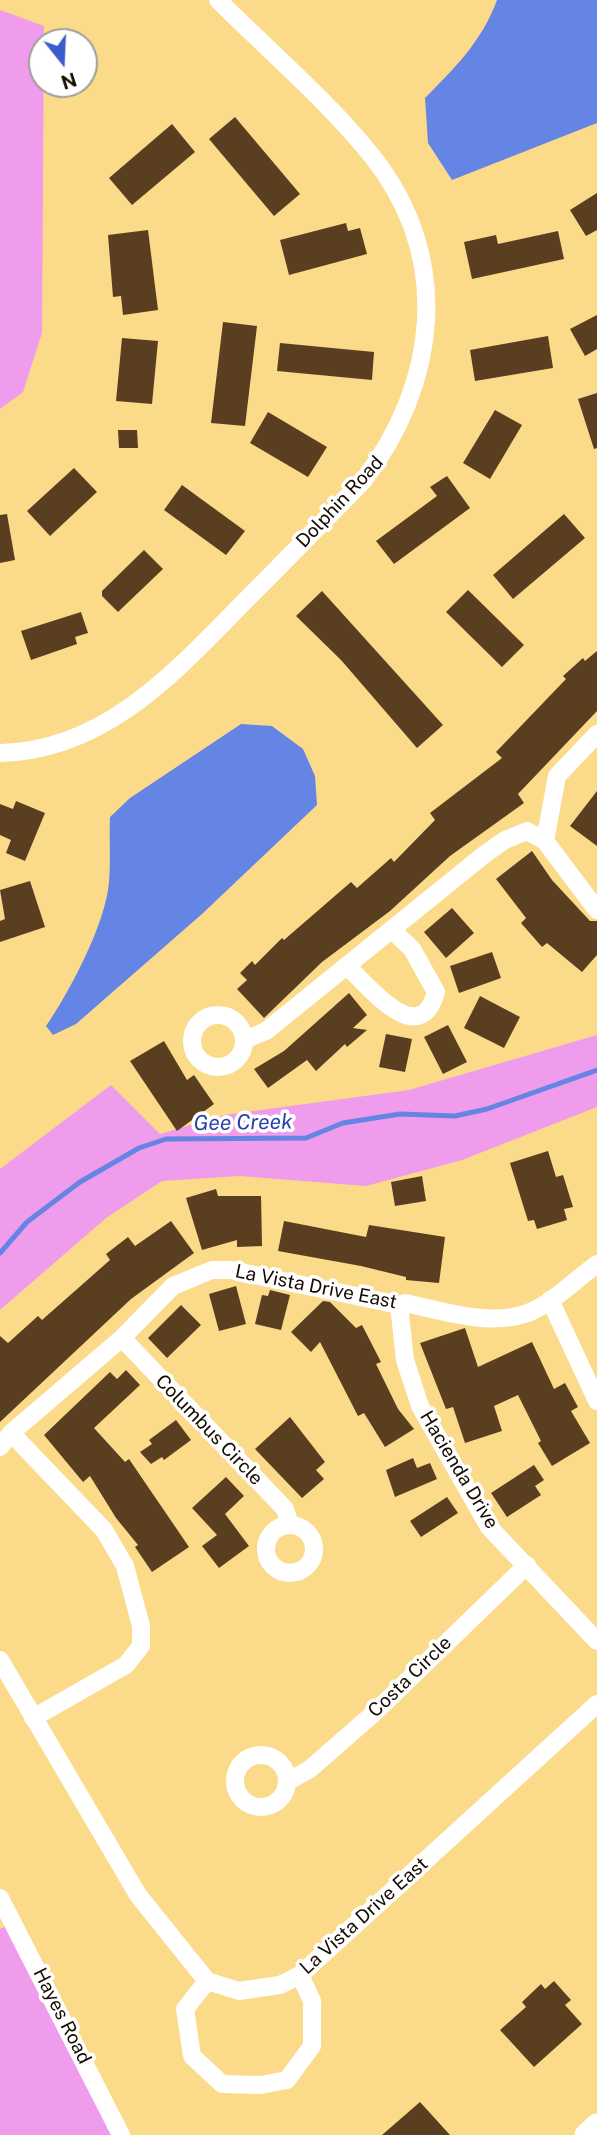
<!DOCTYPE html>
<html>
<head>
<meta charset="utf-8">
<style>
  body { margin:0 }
  #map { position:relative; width:597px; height:2135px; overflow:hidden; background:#fbda8a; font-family:"Public Sans",sans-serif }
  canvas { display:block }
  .north { position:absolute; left:28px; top:28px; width:70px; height:70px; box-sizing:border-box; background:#fff; border:2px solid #a19d99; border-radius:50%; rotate:162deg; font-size:19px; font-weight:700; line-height:28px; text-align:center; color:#140b00 }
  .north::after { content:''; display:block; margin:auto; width:24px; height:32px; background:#3c5cce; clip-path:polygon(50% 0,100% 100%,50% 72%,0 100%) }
</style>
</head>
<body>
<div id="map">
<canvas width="597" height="2135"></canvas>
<div class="north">N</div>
</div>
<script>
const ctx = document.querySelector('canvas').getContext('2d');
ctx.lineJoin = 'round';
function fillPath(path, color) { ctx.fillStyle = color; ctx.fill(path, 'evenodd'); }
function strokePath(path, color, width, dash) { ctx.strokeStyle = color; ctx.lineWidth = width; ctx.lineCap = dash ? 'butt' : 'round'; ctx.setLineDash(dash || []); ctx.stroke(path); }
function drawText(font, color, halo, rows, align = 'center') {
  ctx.font = font + ' "Public Sans",sans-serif'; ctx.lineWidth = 7; ctx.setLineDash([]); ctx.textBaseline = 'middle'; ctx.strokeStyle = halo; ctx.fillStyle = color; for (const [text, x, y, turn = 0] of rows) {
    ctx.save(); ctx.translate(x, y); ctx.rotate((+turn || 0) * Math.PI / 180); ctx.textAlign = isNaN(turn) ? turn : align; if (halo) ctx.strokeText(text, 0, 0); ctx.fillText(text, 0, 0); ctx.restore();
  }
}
fillPath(new Path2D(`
  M0,10L44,26L42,333L23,392L0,409Z
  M597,1035V1107L462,1160L366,1186L239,1176L162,1181L106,1218L0,1310V1169L111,1085L160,1134L224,1115L409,1090Z
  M6,1926L112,2135H0V1929Z`), '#ee9ceb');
fillPath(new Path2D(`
  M497,0H597V123L452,180L428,143L425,98C455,68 482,41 497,0Z
  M241,724L272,726L303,749L315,776L317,805L202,914L76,1024L53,1035L46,1026C69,993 106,923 109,882C111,860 109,838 110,817L130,798Z`), '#6585e4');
strokePath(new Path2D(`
  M0,1253L27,1222L80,1182L139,1148L166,1139L306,1138L343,1123L400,1114L455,1116L487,1109L597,1070`), '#6585e4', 5);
fillPath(new Path2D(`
  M235,117L300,194L274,216L209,139Z
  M172,124L195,152L132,205L109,178Z
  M597,193V230L586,236L570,210Z
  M346,223L348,231L360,228L367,254L289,275L280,240Z
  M148,230L158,310L123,315L121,296L113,297L108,235Z
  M558,231L564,259L472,279L464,242L496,235L498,244Z
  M597,315V349L585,356L570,329Z
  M223,322L257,326L245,426L211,423Z
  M548,336L553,368L475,381L470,350Z
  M122,338L158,341L152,404L116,401Z
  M280,343L374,352L372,380L277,371Z
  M597,393V448L594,449L578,399Z
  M495,410L522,425L490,479L463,463Z
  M268,412L327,447L308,477L250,443Z
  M118,430H137L138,448H119Z
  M74,468L97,492L50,536L27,511Z
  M447,476L470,508L394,564L376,541L437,496L430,487Z
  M182,485L245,531L226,555L164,510Z
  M7,514L15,560L0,563V515Z
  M564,514L585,538L513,599L493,575Z
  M144,550L163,569L118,612L102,596V591Z
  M468,590L524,645L502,667L446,612Z
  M322,591L443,725L417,748L341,660L296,616Z
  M81,612L88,633L75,637L77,644L31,660L21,631Z
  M597,651V711L518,794L524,803L450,856L390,911L322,962L264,1018L237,989L247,980L240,973L252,961L255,965L282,938L284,940L351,882L357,888L391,858L394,862L435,820L430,813L502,758L496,752L566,679L563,676L583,658L585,661Z
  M597,791V846L570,826Z
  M16,801L45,813L25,861L6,853L11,840L0,835V804L13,809Z
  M532,851L552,880L590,921H597V955L582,972L547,943L542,947L521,923L526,918L496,879Z
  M30,881L45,927L0,942V921L5,919L0,890Z
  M452,908L474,933L446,958L424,932Z
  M492,952L501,978L459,993L450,966Z
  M349,993L367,1015L353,1028L367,1030L347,1047L345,1044L316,1071L307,1060L268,1088L254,1069L284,1051Z
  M480,996L520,1017L504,1048L464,1028Z
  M448,1025L467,1062L443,1074L424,1037Z
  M386,1034L412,1039L405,1072L379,1067Z
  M164,1041L187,1080L194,1075L214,1104L177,1131L130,1061Z
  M548,1151L556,1177L563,1175L573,1207L564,1209L567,1220L537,1229L534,1220L528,1221L510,1163Z
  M422,1176L426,1201L395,1206L391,1182Z
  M216,1189L218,1196H261L262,1246L237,1247V1240L202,1250L186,1198Z
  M171,1221L194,1253L131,1299L0,1422V1336L8,1343L38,1316L42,1320L110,1260L106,1254L128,1237L135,1246Z
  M284,1221L366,1237L369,1225L445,1237L439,1283L406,1280V1277L361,1266L278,1251Z
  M236,1286L246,1324L219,1331L209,1294Z
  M270,1290L290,1295L281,1330L255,1324L262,1295L268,1296Z
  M323,1301L330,1302L356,1328L362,1325L381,1362L376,1364L398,1409L414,1429L385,1447L364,1413L358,1416L320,1342L311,1352L291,1332Z
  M181,1305L201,1325L167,1358L148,1338Z
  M465,1328L478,1367L532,1342L554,1389L565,1383L578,1407L571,1411L590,1443L552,1466L538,1443L541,1441L518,1395L494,1406L502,1431L465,1443L453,1407L446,1409L420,1343Z
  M126,1370L140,1385L94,1428L125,1462L129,1459L189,1547L152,1572L135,1547L138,1545L116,1518L90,1476L83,1482L44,1435L110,1372L117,1379Z
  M290,1417L325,1462L316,1470L324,1479L302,1498L255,1449Z
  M176,1420L191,1440L164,1460L162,1457L151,1464L140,1452L152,1444L149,1440Z
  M413,1458L417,1468L430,1463L437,1479L395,1497L386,1470Z
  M534,1465L544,1480L535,1486L541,1495L507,1517L491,1493Z
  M226,1477L244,1496L225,1514L249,1546L219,1568L202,1546L217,1535L192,1508Z
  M447,1497L458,1513L421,1537L410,1521Z
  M554,1981L571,2000L565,2005L582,2024L534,2067L500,2030L526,2007L522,2002L541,1984L545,1989Z
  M420,2102L450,2135H382Z`), '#593e20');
strokePath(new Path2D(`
  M0,753C105,751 175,672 243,603C283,563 323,522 363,481C438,383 453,258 372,156C327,100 269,51 218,0
  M545,841L557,776L597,734
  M347,966C369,987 420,1051 436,992L412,949L392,930
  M192 1041a26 26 0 1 1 52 0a26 26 0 1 1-52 0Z
  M244,1040L266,1031L485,854L505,840L527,831L545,841L597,910
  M550,1300L597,1401
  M399,1305L405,1360L420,1406L489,1527L597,1641
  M122,1338L285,1509L290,1525
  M11,1433L104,1530L125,1566L141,1626V1646L126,1665L33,1718
  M0,1447L11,1433L122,1338L173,1286L212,1270H231L399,1305L405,1303C443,1311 487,1326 525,1314C551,1305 575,1280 597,1264
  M266 1549a24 24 0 1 1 48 0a24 24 0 1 1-48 0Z
  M0,1660L138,1895L207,1981L239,1991L280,1985L300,1975L597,1704
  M235 1781a26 26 0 1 1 52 0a26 26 0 1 1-52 0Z
  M287,1782L310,1769L374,1713L527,1565
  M0,1898L121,2135
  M207,1981L185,2009L192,2056L222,2084L261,2085L287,2080L312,2046V2001L300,1975`), '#fff', 18);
strokePath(new Path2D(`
  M586,2135L597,2125`), '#fff', 23);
drawText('19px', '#140b00', '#fff', [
  ["Dolphin Road",340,502,-47],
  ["La Vista Drive East",316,1287,11],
  ["Columbus Circle",209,1430,46],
  ["Hacienda Drive",459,1470,59],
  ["Costa Circle",410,1677,-44],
  ["La Vista Drive East",364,1916,-42],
  ["Hayes Road",62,2016,63]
]);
drawText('italic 21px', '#2942b0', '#fff', [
  ["Gee Creek",243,1123,-1]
]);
</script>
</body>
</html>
